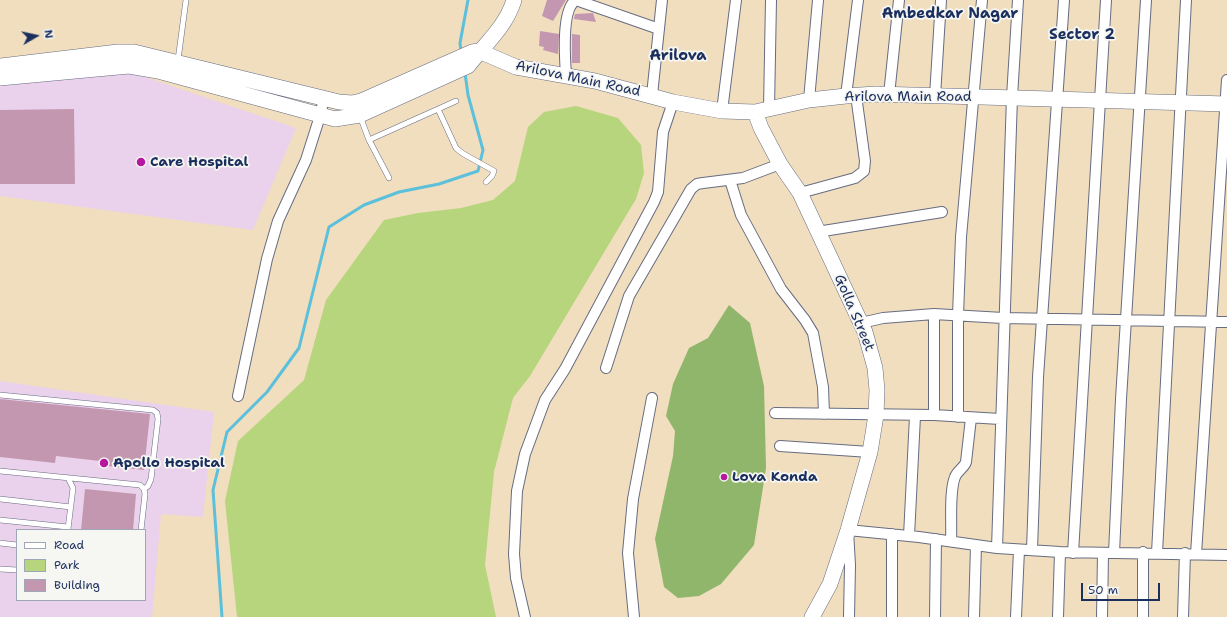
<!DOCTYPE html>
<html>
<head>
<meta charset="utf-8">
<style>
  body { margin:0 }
  #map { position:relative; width:1227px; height:617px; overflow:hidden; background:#f1debf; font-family:"Shantell Sans",sans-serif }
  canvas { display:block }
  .legend { position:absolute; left:16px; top:529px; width:130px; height:72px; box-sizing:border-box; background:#f6f6f2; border:1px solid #9ea6b7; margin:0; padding:5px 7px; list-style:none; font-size:12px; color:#1b2f5e }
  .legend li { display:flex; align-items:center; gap:8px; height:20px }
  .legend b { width:20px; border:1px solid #9ea6b7 }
  .north { position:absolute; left:16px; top:16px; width:40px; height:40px; -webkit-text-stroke:3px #f6f6f2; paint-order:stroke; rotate:81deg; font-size:11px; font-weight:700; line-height:16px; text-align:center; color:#1b2f5e }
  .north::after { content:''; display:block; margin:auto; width:14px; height:18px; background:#1b2f5e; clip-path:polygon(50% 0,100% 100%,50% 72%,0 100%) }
  .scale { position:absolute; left:1081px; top:583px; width:79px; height:18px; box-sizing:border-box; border:2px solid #1b2f5e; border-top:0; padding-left:5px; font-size:12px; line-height:14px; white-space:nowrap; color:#1b2f5e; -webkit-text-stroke:3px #f6f6f2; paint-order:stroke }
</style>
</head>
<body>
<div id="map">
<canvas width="1227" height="617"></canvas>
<ul class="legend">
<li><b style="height:5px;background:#fff"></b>Road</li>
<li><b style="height:11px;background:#b6d57c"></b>Park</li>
<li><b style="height:11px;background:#c497b0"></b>Building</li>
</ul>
<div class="north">N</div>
<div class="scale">50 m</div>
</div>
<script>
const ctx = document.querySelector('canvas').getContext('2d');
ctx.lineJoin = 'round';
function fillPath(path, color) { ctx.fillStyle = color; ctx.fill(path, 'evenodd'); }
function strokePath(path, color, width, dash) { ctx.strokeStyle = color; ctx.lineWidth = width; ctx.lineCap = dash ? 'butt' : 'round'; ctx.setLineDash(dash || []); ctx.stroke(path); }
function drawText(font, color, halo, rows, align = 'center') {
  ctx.font = font + ' "Shantell Sans",sans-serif'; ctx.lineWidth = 3.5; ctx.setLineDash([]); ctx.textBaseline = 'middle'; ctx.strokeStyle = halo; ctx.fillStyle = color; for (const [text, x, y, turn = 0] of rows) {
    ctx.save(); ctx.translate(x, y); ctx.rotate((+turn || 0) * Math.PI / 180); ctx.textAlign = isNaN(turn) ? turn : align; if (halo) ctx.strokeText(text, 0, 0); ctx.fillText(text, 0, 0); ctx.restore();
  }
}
fillPath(new Path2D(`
  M124,70L296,128L253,230L0,196V84Z
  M0,381L214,412L203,517L161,514L152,617H0ZM17,530H145V600H17Z`), '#ead1ec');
fillPath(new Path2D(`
  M576,106L618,118L641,145L644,173L636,199L530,376L513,398L494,472L485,565L496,617H237L225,501L238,441L304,380L326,300L384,220L418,213L461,208L493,200L515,181L528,127L544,112Z`), '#b6d57c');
fillPath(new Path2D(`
  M729,305L750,323L764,386L766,468L754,545L721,584L699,596L678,598L664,587L655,539L673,456L675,431L666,416L673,384L689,348L708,338Z`), '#90b66c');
strokePath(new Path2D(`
  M461,51L460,43L468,0
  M222,617L213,490L227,432L267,392L299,348L329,227L364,205L399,192L439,184L478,171L483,150L468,95L465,73`), '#5dc0db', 3);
fillPath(new Path2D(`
  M547,0H566L553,21L542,16Z
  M593,13L596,22L574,19L575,14Z
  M540,31L559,34L558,54L543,50L544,47L539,46Z
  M572,34L580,35V63H572Z
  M74,109L75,184H0V110Z
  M0,399L150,414L144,470L99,465L100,461L56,456L55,463L0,457Z
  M85,489L136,494L133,530H81Z`), '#c497b0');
const lane = new Path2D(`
  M178,60L186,0
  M438,109L456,148L462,153L494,171L492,176L486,182
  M360,116L369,140L389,178
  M369,140L456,101
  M0,395L153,410L157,413L158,419L151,479L148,486L144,489
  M0,471L140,485L144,489L145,494L141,530
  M0,499L71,507
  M0,520L68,527
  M68,529L73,488L68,478
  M0,543L17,545
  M0,569L17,570`);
const street = new Path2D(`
  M566,75C565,60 561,9 576,0L659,29
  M652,95L662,0
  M889,95L899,0
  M846,96L858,0
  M935,96L941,0
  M809,100L818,0
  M769,109L771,0
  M722,111L736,0
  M730,180L741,215L781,289L805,320L813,333L823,387L824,414
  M800,193L855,178L864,171L865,161L856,95
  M817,232L942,212
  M934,314V415
  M861,323L883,318L934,314L1003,318L1227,322
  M606,368L629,296L691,189L697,184L703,183L743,178L780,164
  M238,396L267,259L278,221L306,160L320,116L324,98
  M775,413L934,415L1000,419
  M958,417V315L961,237L982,0
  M780,446L870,452
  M892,534V617
  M909,536L915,416
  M951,541C952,525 949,491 955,477C957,471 964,468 966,462L971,418
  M997,548L1012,97L1018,0
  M1032,550L1038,377L1064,0
  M1073,553L1106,0
  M1114,553L1121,399L1146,0
  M1157,553L1186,0
  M1196,554L1227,80
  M525,617L516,578L514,554L517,491L525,454L545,400L565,369L654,202L658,192L663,132L673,102
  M634,617L628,553L633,499L652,398
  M849,617L850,565L848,530L919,537L997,548L1060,552L1227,555
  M935,617L936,539
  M974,617L976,545
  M1016,617L1019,550
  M1058,617L1060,552
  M1102,617L1103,553
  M1143,617V552
  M1183,617L1185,553`);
const secondary = new Path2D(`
  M0,66L118,52H134L339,102L352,103L361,101L472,52L479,51L516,67L595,81L673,102L722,111L755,112L809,100L846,96L876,94L1227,104
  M0,78L129,66L158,71L335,119L360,115L468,66C484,45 506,27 514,0
  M755,112L761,128L780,164L800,193L865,332L875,368L877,390L876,415L870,452L848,530L830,584L812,617`);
strokePath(lane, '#666c80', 6);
strokePath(street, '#666c80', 12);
strokePath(secondary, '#666c80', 16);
strokePath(lane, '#fff', 5);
strokePath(street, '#fff', 10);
strokePath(secondary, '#fff', 15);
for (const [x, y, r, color] of [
  [141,162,5,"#b5179e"],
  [104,463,5,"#b5179e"],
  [724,477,4,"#b5179e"]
]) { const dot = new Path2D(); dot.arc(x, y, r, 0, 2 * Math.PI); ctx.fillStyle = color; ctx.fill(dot); strokePath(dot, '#f6f6f2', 1.5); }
drawText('14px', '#1b2f5e', '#f6f6f2', [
  ["Arilova Main Road",578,79,12],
  ["Arilova Main Road",908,97],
  ["Golla Street",854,313,67]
]);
drawText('bold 14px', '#1b2f5e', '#f6f6f2', [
  ["Care Hospital",150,162],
  ["Apollo Hospital",113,463],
  ["Lova Konda",732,477]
], 'left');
drawText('bold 15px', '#1b2f5e', '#f6f6f2', [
  ["Ambedkar Nagar",950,14],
  ["Sector 2",1082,35],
  ["Arilova",678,56]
]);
</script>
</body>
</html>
